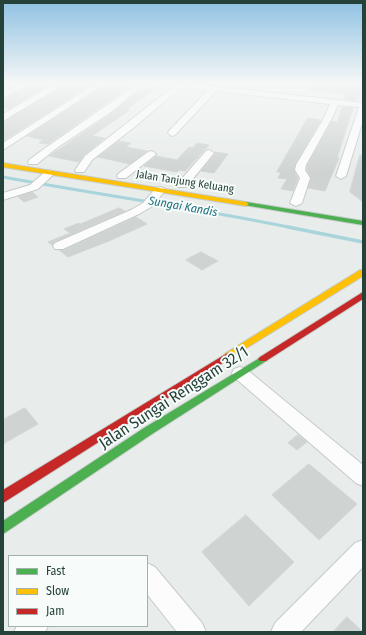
<!DOCTYPE html>
<html>
<head>
<meta charset="utf-8">
<style>
  body { margin:0 }
  #map { position:relative; width:366px; height:635px; overflow:hidden; background:#e8edeb; font-family:"Fira Sans Condensed",sans-serif }
  canvas { display:block }
  .frame { position:absolute; inset:0; border:4px solid #24423a; pointer-events:none }
  .legend { position:absolute; left:8px; top:555px; width:140px; height:72px; box-sizing:border-box; background:#f7fbf9; border:1px solid #a3b1ad; margin:0; padding:5px 7px; list-style:none; font-size:12px; color:#24423a }
  .legend li { display:flex; align-items:center; gap:8px; height:20px }
  .legend b { width:20px; border:1px solid #a3b1ad }
</style>
</head>
<body>
<div id="map">
<canvas width="366" height="635"></canvas>
<div class="frame"></div>
<ul class="legend">
<li><b style="height:5px;background:#4caf50"></b>Fast</li>
<li><b style="height:5px;background:#ffc107"></b>Slow</li>
<li><b style="height:5px;background:#c62828"></b>Jam</li>
</ul>
</div>
<script>
const ctx = document.querySelector('canvas').getContext('2d');
ctx.lineJoin = 'round';
function strokePath(path, color, width, dash) { ctx.strokeStyle = color; ctx.lineWidth = width; ctx.lineCap = dash ? 'butt' : 'round'; ctx.setLineDash(dash || []); ctx.stroke(path); }
function fillPath(path, color) { ctx.fillStyle = color; ctx.fill(path, 'evenodd'); }
function drawText(font, color, halo, rows, align = 'center') {
  ctx.font = font + ' "Fira Sans Condensed",sans-serif'; ctx.lineWidth = 4; ctx.setLineDash([]); ctx.textBaseline = 'middle'; ctx.strokeStyle = halo; ctx.fillStyle = color; for (const [text, x, y, turn = 0] of rows) {
    ctx.save(); ctx.translate(x, y); ctx.rotate((+turn || 0) * Math.PI / 180); ctx.textAlign = isNaN(turn) ? turn : align; if (halo) ctx.strokeText(text, 0, 0); ctx.fillText(text, 0, 0); ctx.restore();
  }
}
strokePath(new Path2D(`
  M3,177C100,195 197,208 293,228`), '#a9d4db', 3);
strokePath(new Path2D(`
  M288,227L363,242`), '#a9d4db', 3.5);
const building = new Path2D(`
  M31,83H53L9,109L3,108V99Z
  M67,83H94L3,141V122Z
  M310,83H335L363,86L358,100L356,99L355,101L344,99L346,94L309,90Z
  M107,84L130,86L48,144L39,143L43,140L27,136Z
  M142,88L155,89L126,110H130L92,136L105,138L84,155L79,162L49,156L112,113Z
  M342,107L353,108L337,158H339L325,191L308,188L311,178L307,170V166L332,121L337,122Z
  M308,118L321,120L295,164L294,171L298,178L293,191L281,189L287,179L278,178L281,172H277Z
  M119,141L131,143L126,147L147,151L130,164L98,157Z
  M197,143L209,145L185,171L179,170L177,172L144,166L156,156L177,160L189,147L193,148Z
  M215,152L228,154L214,173L201,171L215,154Z
  M360,155L363,156V202L350,192Z
  M32,192L38,197L24,202L18,197Z
  M119,208L125,211L54,242L52,245L48,242L70,233L64,229L79,223L80,224Z
  M136,217L147,224L109,241L68,257L59,250H64Z
  M201,252L218,261L202,270L186,260Z
  M25,408L38,424L3,444V420Z
  M298,435L307,442L297,450L288,443Z
  M309,464L357,504L319,540L272,495Z
  M246,515L294,562L249,606L202,552Z
  M347,617L363,632H333Z`);
fillPath(building, '#cfd4d2');
strokePath(building, '#d1d6d4', 1);
const street = new Path2D(`
  M20,83H30L3,98V93Z
  M56,83H66L3,121V114Z
  M97,83H106L3,150V143Z
  M137,83H146L111,112L58,147L37,164H29L28,162L29,160C65,133 102,110 137,83Z
  M163,83H188L363,103V120L346,176L341,179L336,176L359,107L338,105L332,118L306,165L305,170L310,178L302,203L296,206L290,203L300,178L295,170L296,165L324,118L330,104L216,91L175,135L172,136L168,133L169,131L208,90L182,87L132,129L92,160L84,172H76L75,170L85,156L174,86Z
  M209,150L214,153L186,187H178L177,185L178,183L206,151Z
  M151,151L154,152L156,154L154,156L126,178H118L117,176L118,174L148,152Z
  M50,170L55,173L38,189L3,200V193L30,185L46,171Z
  M160,187L164,188L165,190L164,192L151,207L139,214L63,249H55L53,246L55,243L131,210L143,203L156,188Z
  M240,367L246,369L363,465V486L356,483L234,377L232,373L234,369Z
  M363,540V567L301,632H271L275,623L355,543Z
  M147,563L155,567L202,623L206,632H177L147,594Z
  M17,626H48L45,632H14Z`);
const fast = new Path2D(`
  M246,202L363,221V225L244,205L243,204Z
  M263,356L266,357L268,359L266,361L152,434L3,534V521L144,428Z`);
const slow = new Path2D(`
  M3,163L246,202L249,204L246,206L3,167Z
  M360,270H363V276L232,357H226L224,355L226,353Z`);
const jam = new Path2D(`
  M363,292V299L266,361H260L258,359L260,357Z
  M229,352L232,353L234,355L232,357L3,503V490Z`);
strokePath(street, '#c5cac8', 2);
strokePath(fast, '#c3cbc8', 2);
strokePath(slow, '#c3cbc8', 2);
strokePath(jam, '#c3cbc8', 2);
fillPath(street, '#fcfcfc');
fillPath(fast, '#4caf50');
fillPath(slow, '#ffc107');
fillPath(jam, '#c62828');
const sky = ctx.createLinearGradient(0, 0, 0, 172);
sky.addColorStop(0, '#8fc1e3');
sky.addColorStop(0.48, '#f5f7f6');
sky.addColorStop(1, '#f5f7f600');
ctx.fillStyle = sky;
ctx.fillRect(0, 0, 366, 172);
drawText('11px', '#24423a', '#f7fbf9', [
  ["Jalan Tanjung Keluang",185,182,9]
]);
drawText('italic 12px', '#1c6f80', '#f7fbf9', [
  ["Sungai Kandis",183,207,10]
]);
drawText('16px', '#24423a', '#f7fbf9', [
  ["Jalan Sungai Renggam 32/1",174,398,-33]
]);
</script>
</body>
</html>
